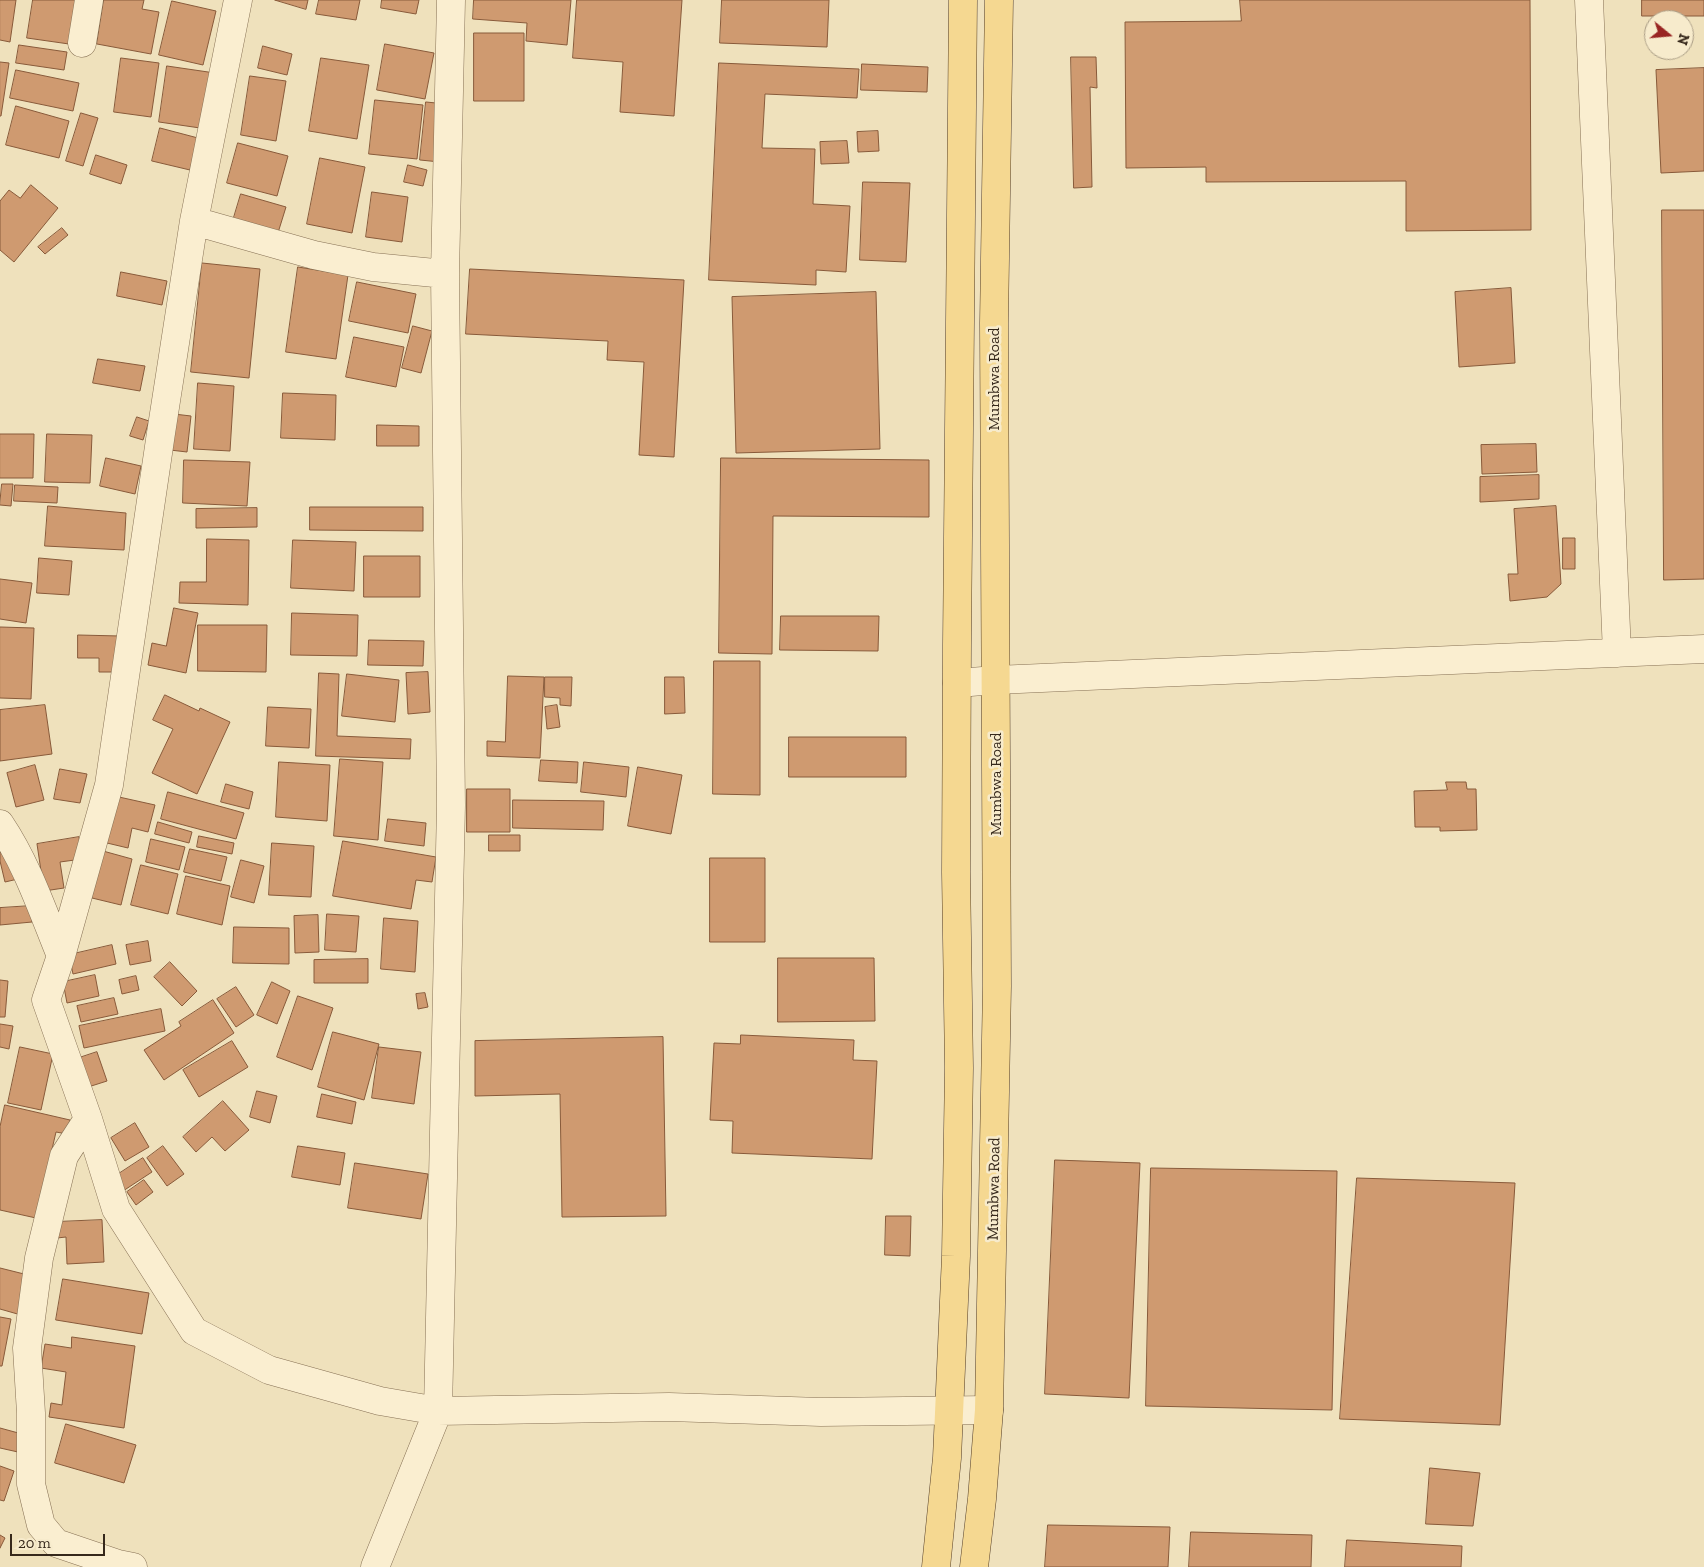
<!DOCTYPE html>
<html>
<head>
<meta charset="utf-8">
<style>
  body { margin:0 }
  #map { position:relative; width:1704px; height:1567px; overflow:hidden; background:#efe1bc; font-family:"Zilla Slab",serif }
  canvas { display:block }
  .north { position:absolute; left:1644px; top:10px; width:50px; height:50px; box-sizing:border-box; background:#f7ebcc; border:1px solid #aa9d85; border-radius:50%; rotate:107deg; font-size:14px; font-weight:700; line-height:20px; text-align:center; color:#36281b }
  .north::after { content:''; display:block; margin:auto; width:18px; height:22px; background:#992523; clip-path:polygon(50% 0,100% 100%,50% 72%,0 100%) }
  .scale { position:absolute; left:10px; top:1534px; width:95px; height:22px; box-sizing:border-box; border:2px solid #36281b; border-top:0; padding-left:6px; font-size:15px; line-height:18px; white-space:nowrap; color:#36281b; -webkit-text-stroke:4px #f7ebcc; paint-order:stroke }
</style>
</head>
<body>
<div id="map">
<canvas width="1704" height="1567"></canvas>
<div class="north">N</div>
<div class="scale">20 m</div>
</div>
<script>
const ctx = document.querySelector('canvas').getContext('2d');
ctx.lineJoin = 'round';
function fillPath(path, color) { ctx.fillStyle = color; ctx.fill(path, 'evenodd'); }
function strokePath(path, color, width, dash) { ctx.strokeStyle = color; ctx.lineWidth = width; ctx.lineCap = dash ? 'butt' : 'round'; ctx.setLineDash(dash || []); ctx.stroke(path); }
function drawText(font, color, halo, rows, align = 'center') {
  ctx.font = font + ' "Zilla Slab",serif'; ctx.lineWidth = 5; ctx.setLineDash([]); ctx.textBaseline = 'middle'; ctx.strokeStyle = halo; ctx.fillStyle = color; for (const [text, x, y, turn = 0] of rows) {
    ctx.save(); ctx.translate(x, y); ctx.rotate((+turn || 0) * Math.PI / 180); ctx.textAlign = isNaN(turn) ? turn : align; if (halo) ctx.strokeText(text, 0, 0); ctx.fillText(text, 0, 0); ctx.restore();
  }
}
const building = new Path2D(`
  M0,0H16L10,42L0,40Z
  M33,0H76L69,44L27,38Z
  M104,0H144L142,9L159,12L151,54L97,44Z
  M275,0H308L306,9Z
  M319,0H360L356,20L316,14Z
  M382,0H419L416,14L381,8Z
  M474,0H571L567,45L526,41L527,23L473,19Z
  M577,0H682L674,116L620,112L623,62L573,58Z
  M722,0H829L827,47L720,43Z
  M1240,0H1530L1531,230L1406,231V181L1206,182V167L1126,168L1125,22L1241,21Z
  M1642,0H1704V16H1642Z
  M172,1L216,11L203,65L159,55Z
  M474,33H524V101H474Z
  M385,44L434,53L425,99L377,90Z
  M19,45L67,52L64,70L16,63Z
  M263,46L292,54L287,75L258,68Z
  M1071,57H1096L1097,88L1090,87L1092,187L1074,188Z
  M121,58L159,63L151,117L114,112Z
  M321,58L369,65L357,139L309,131Z
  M0,62L9,63L1,116H0Z
  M719,63L859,69L857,98L765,94L762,148L815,149L813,204L850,206L846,272L816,270V285L709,280Z
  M862,64L928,67L927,92L861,90Z
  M167,66L215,73L207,129L159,122Z
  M1704,68V171L1661,173L1656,70Z
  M16,70L79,83L73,111L10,98Z
  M250,76L286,81L276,141L241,135Z
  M375,100L423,105L417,159L369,154Z
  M426,102L446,104L440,162L420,160Z
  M16,106L69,121L59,158L6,145Z
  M81,113L98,118L83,166L66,161Z
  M160,128L198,138L190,170L152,161Z
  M878,131L879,151L858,152L857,132Z
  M847,141L849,163L821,164L820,142Z
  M238,143L288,156L277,196L227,183Z
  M96,155L127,165L121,184L90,174Z
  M320,158L365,167L352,233L307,224Z
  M408,165L427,170L423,186L404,182Z
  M863,182L910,183L906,262L860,260Z
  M31,185L58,208L14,262L0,250V201L9,190L20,198Z
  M372,192L408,197L402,242L366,237Z
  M241,194L286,207L277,236L232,224Z
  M1662,210H1704V579L1664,580Z
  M62,228L68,235L45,254L38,247Z
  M202,263L260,269L249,378L191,372Z
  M298,267L348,275L336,359L286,352Z
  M470,269L684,280L674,457L639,455L644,362L607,360L608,341L466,334Z
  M121,272L167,281L162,305L117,296Z
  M357,282L416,294L408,333L349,321Z
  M1511,288L1515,363L1459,367L1455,292Z
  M876,292L880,449L736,453L732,297Z
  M413,326L432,331L421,373L402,368Z
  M354,337L404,347L396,387L346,377Z
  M98,359L145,366L140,391L93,383Z
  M198,383L234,386L230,451L194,449Z
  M283,393L336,395L335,440L281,438Z
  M174,414L191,416L187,452L170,450Z
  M137,417L149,421L143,440L130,436Z
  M377,425L419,426V446H377Z
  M0,434H34L33,478H0Z
  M47,434L92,435L90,483L45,482Z
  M1536,444L1537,472L1482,474L1481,445Z
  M106,458L141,466L135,494L100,486Z
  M721,458L929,460V517L773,516L772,654L719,653Z
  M184,460L250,462L247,506L183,503Z
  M1539,475V499L1480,502V477Z
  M2,484H13L11,506L0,505Z
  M15,485L58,487L57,503L14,501Z
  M48,506L126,513L124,550L45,546Z
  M1556,506L1561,584L1547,597L1510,601L1508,574H1518L1514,509Z
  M310,507H423V531L310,530Z
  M257,508V527L196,528V509Z
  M1563,538H1575V569H1563Z
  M207,539L249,540L248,605L179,603L180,582H206Z
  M293,540L356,542L354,591L291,588Z
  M364,556H420V597H364Z
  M39,558L72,561L69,595L37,593Z
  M0,579L32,583L26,623L0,619Z
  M174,608L198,613L186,673L148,665L152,643L166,646Z
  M292,613L358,615L357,656L291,655Z
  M781,616H879L878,651L780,650Z
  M198,625H267L266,672L198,671Z
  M0,627L34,628L31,699L0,698Z
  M78,635L120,636L119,672H99V658H78Z
  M369,640L424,641L423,666L368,665Z
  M714,661H760V795L713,794Z
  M428,672L430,712L408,714L406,673Z
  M319,673L339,674L337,736L411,739L410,759L316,756Z
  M347,674L399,680L395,722L342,716Z
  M508,676L544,677L540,758L487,756V741L505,742Z
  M545,677H572L571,706L560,705V698L545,697Z
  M665,677H684L685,713L665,714Z
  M165,695L199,711L200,708L230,722L197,794L152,773L173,729L153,720Z
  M45,705L52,754L0,761V710Z
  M557,705L560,727L547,729L545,707Z
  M268,707L311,709L309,748L266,746Z
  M789,737H906V777H789Z
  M340,759L383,762L378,840L334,836Z
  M541,760L578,762L577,783L539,781Z
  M279,762L330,765L327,821L276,817Z
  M584,762L629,767L626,797L581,792Z
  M35,765L44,800L16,807L7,773Z
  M638,767L682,775L671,834L628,826Z
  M60,769L87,774L80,803L54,799Z
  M1446,782H1466L1467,789H1476L1477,830L1440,831V827H1415L1414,791L1447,790Z
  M226,784L253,792L249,809L221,802Z
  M467,789H510V832H467Z
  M168,792L244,813L236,839L161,819Z
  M119,797L155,805L148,832L132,828L128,848L107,843Z
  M513,800L604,801L603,830L513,828Z
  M388,819L426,823L424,846L385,841Z
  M158,822L192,832L189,843L155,834Z
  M489,835H520V851H489Z
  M199,836L234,843L232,854L197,847Z
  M79,837L82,859L60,862L64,888L44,891L37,844Z
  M151,839L185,847L179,870L146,862Z
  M343,841L436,857L432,882L416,880L411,909L333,896Z
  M272,843L314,846L311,897L269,895Z
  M190,849L227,857L221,881L184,872Z
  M11,851L18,879L5,882L0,861V853Z
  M103,851L132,859L121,905L92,898Z
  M710,858H765V942H710Z
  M241,860L264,866L254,903L231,897Z
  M141,865L178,874L168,914L131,905Z
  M186,876L230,886L222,925L177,914Z
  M31,906L32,922L0,925V908Z
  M327,914L359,916L356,952L325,950Z
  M318,915L319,952L295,953L294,916Z
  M384,918L418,921L415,972L381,969Z
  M234,927L289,928V964L233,963Z
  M148,941L151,961L130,965L126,945Z
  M112,945L116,964L73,974L69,955Z
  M778,958H874L875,1021L778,1022Z
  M368,959V983H314V960Z
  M170,962L197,991L182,1006L154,977Z
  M95,975L99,996L67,1003L63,982Z
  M136,976L139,990L122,994L119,980Z
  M0,980L8,981L5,1017H0Z
  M272,982L290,991L277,1024L257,1015Z
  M236,987L254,1015L236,1027L217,999Z
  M425,993L428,1007L418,1009L416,994Z
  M298,996L333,1008L312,1070L277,1057Z
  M114,998L118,1014L81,1022L77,1006Z
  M213,1000L234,1033L164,1080L144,1050L181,1026L179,1022Z
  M161,1009L165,1031L84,1048L79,1026Z
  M0,1024L13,1026L9,1049L0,1047Z
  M333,1032L379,1044L364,1100L318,1087Z
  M741,1035L854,1040L853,1060L877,1061L872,1159L732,1153L733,1121L710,1120L714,1043L740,1044Z
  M663,1037L666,1216L562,1217L560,1094L475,1096V1041Z
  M232,1041L248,1067L199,1097L183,1070Z
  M20,1047L53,1054L41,1110L8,1103Z
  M379,1047L421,1052L414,1104L372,1098Z
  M97,1052L107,1081L85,1088L76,1059Z
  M257,1091L277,1096L270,1123L250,1117Z
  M322,1094L356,1102L352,1124L317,1117Z
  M223,1101L249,1130L225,1151L212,1137L196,1152L183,1137Z
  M5,1105L70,1120L67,1134L56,1132L36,1218L0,1210V1127Z
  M135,1123L149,1147L125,1161L111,1138Z
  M163,1146L184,1174L167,1186L147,1158Z
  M298,1146L345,1153L340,1185L292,1177Z
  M143,1158L152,1172L123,1191L114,1177Z
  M1055,1160L1140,1163L1129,1398L1045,1394Z
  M355,1163L428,1174L421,1219L348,1208Z
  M1151,1168L1337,1171L1332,1410L1146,1406Z
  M1357,1178L1515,1183L1500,1425L1340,1419Z
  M144,1180L153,1192L136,1205L127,1192Z
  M886,1216H911L910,1256L885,1255Z
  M102,1220L104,1262L67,1264L66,1237L57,1238L56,1222Z
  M0,1268L32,1276L21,1315L0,1309Z
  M63,1279L149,1293L142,1334L56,1320Z
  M0,1317L11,1319L2,1366H0Z
  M72,1337L135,1346L124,1428L49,1417L51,1403L62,1405L66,1372L41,1368L45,1344L71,1348Z
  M66,1424L136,1445L124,1483L55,1463Z
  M0,1428L22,1434L18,1452L0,1448Z
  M0,1466L14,1471L4,1501L0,1500Z
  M1430,1468L1480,1473L1473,1526L1426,1524Z
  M1048,1525L1170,1527L1168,1567H1045Z
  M1191,1532L1312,1535L1311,1567H1189Z
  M0,1535L5,1538L0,1548Z
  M1347,1540L1462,1546L1461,1567H1345Z`);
fillPath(building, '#cf9a70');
strokePath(building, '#885a3a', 1);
const street = new Path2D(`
  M1589,0L1617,653
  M82,43L89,0
  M194,221L314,255L373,267L445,274
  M957,683L996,680L1704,649
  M0,824C27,864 43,912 61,956L46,1000L88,1119L116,1209L194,1331L269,1370L380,1401L438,1411L669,1407L821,1412L989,1410
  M61,956L109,785L161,433L194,221L238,0
  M88,1119L64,1156L39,1258L27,1348L31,1413V1484L41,1525L56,1543L118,1564L133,1567
  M375,1567L438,1411L451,805L445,274L451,0`);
const primary = new Path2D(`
  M936,1567L947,1458L956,1256L959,1068L956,872L957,644L963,0
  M974,1567L982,1499L989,1410L997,986L994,323L999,0`);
strokePath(street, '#877155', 29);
strokePath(primary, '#553f2a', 29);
strokePath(street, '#faeed0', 28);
strokePath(primary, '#f5d891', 28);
drawText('16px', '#36281b', '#f7ebcc', [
  ["Mumbwa Road",994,379,-90],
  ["Mumbwa Road",996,784,-90],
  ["Mumbwa Road",994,1189,-89]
]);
</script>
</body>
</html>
